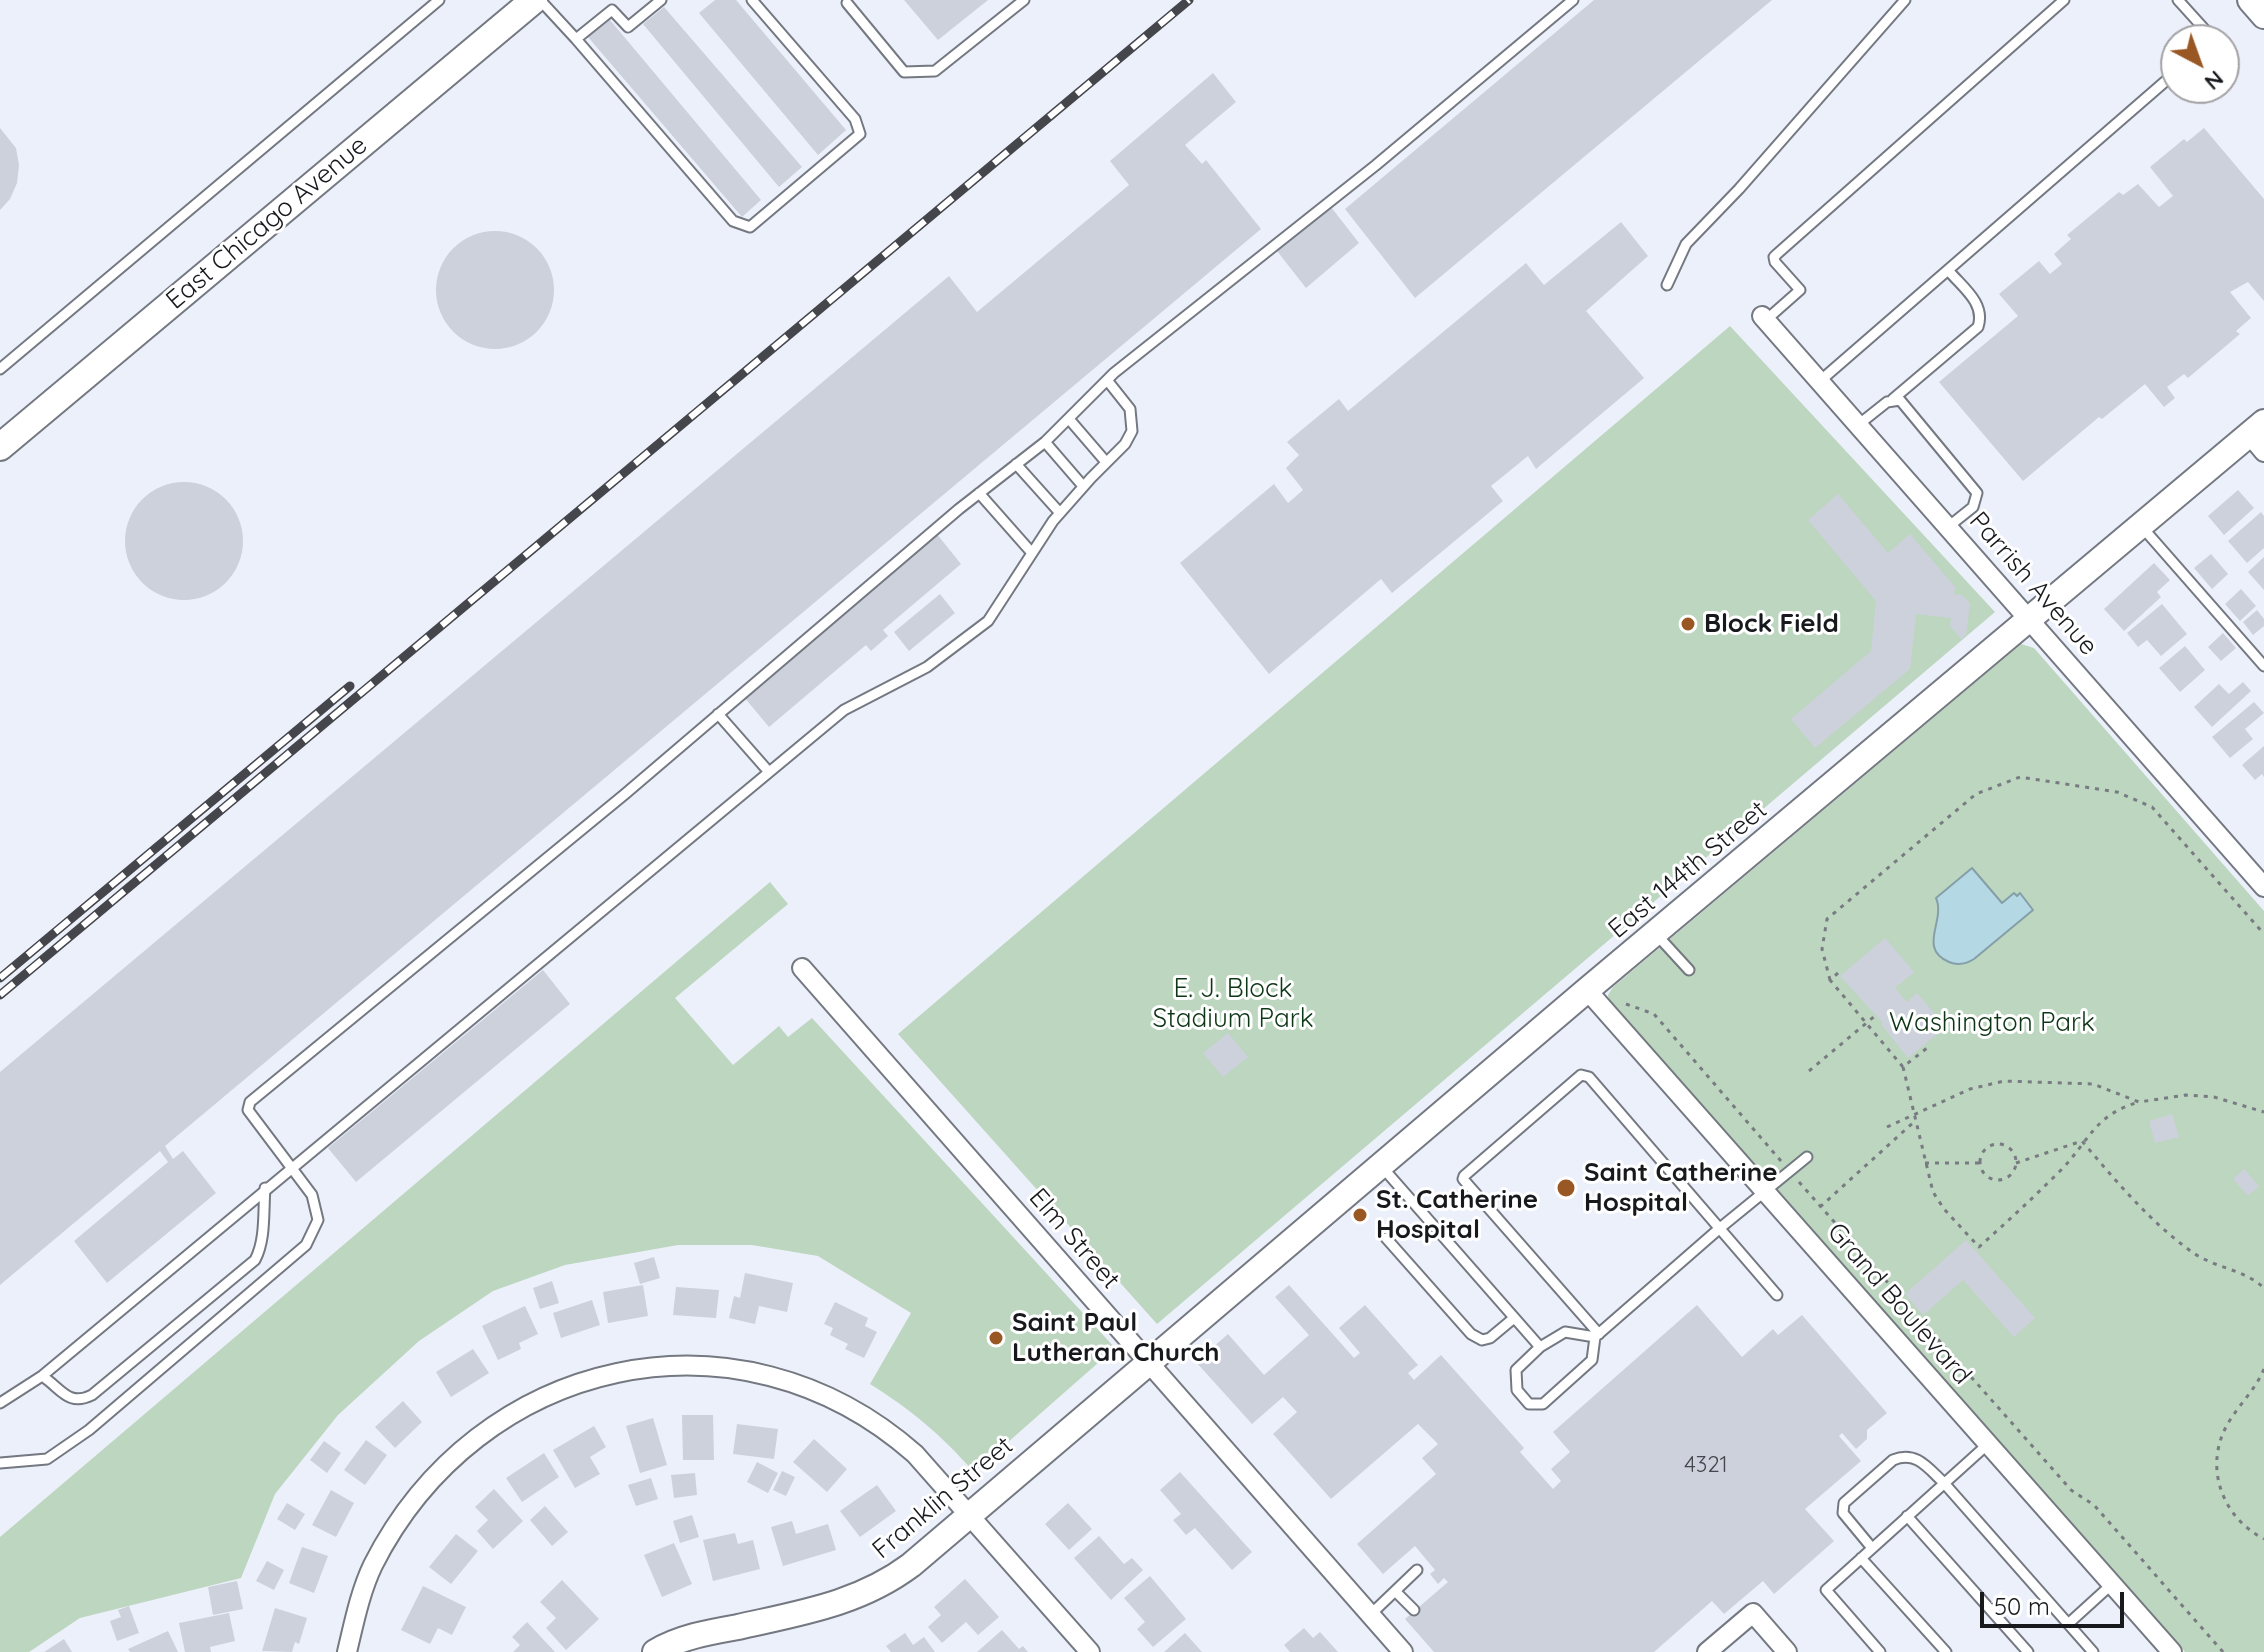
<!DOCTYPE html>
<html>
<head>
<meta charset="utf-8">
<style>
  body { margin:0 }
  #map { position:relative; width:2264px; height:1652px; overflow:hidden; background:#ecf0fb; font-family:Quicksand,sans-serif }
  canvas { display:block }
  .north { position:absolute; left:2160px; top:24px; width:80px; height:80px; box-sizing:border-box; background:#fff; border:2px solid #a3a3a5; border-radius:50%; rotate:139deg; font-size:22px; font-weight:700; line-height:32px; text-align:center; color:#18191d }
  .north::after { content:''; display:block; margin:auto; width:28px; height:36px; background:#995823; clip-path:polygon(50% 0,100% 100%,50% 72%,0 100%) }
  .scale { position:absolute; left:1980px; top:1592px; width:144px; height:36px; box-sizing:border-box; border:4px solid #18191d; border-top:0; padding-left:10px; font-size:24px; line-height:28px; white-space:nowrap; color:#18191d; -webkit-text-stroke:6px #fff; paint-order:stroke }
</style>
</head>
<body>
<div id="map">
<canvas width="2264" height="1652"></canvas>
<div class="north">N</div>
<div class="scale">50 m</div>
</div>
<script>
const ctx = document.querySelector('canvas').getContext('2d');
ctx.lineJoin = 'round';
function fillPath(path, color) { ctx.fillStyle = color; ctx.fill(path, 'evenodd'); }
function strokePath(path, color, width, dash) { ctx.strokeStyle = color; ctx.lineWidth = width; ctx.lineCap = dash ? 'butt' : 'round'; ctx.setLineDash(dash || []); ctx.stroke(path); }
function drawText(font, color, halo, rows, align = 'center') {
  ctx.font = font + ' Quicksand,sans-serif'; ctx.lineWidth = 6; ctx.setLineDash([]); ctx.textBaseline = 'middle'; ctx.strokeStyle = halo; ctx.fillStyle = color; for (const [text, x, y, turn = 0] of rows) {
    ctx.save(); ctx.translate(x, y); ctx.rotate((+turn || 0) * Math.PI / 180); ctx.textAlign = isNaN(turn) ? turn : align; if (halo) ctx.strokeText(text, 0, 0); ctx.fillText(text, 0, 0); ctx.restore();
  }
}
fillPath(new Path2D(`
  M1730,326L1995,612L1157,1324L898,1034Z
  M2021,644L2034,648L2264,911V1652H2185L1609,1003L1608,995L1613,987Z
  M770,882L788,904L675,998L733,1065L779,1026L788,1037L812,1018L1115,1348L974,1472C940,1434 913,1411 870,1384L911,1313L818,1256L752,1245H678L565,1265L493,1291L419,1341L338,1415L275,1494L241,1578L80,1618L29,1652H0V1537Z`), '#bdd6bf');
const water = new Path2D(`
  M1972,868L2002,903L2014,893L2017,896L2020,893L2033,910L1974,959C1966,964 1958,966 1949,962C1917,948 1946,921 1936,898Z`);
fillPath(water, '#b4d9e5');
strokePath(water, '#859fa9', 2);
fillPath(new Path2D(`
  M715,0H736L846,130L818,155L699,13Z
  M904,0H988L938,40Z
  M1594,0H1772L1415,298L1345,209Z
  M664,7L802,167L779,187L643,24Z
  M610,20L761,200L742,217L588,37Z
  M1213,73L1236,102L1185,145L1202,164L1206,160L1261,229L165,1146L173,1159L183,1151L216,1193L107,1283L74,1241L168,1162L160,1151L0,1285V1072L949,276L977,312L1129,185L1110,161Z
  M0,128L16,148L19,165L17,183L10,199L0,210Z
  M2204,128L2264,199V301L2248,282L2230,292L2251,318L2236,331L2240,334L2188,378L2184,374L2167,387L2175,398L2164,407L2145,384L2102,419L2099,417L2023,481L1939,382L2018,316L1999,294L2039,261L2050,274L2062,264L2054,254L2071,239L2067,235L2119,192L2123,195L2138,184L2159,207L2173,196L2150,167L2184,139L2187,142Z
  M1331,207L1359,243L1306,288L1277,251Z
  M1621,222L1648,256L1586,311L1644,378L1536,469L1528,456L1491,486L1503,501L1392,593L1381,579L1269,674L1180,563L1274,484L1288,503L1303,490L1286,468L1299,455L1287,442L1339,399L1348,411L1526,263L1544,285Z
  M436 290a59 59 0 1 1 118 0a59 59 0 1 1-118 0Z
  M125 541a59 59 0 1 1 118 0a59 59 0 1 1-118 0Z
  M2238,490L2254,508L2224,535L2208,516Z
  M1838,494L1888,553L1910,534L1955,587L1954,594L1962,595L1970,603L1966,635L1961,639L1950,626L1951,618L1916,614L1910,669L1815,748L1791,719L1871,651L1876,601L1808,520Z
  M2261,512L2264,516V548L2247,563L2228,541Z
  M936,533L961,564L883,630L888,636L871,651L866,645L769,727L744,697Z
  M2211,554L2228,574L2212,589L2194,568Z
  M2264,557V590L2248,572Z
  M2154,563L2170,580L2157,592L2161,597L2124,631L2104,609Z
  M2241,589L2256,606L2240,621L2225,604Z
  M940,594L955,613L909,651L894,632Z
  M2162,604L2187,634L2161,656L2147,640L2138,647L2127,633Z
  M2257,610L2264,619V626L2253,635L2243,622Z
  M2223,633L2236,648L2221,661L2208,647Z
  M2185,646L2205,670L2180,692L2159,668Z
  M2243,682L2251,691L2212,727L2194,707L2219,684L2229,694Z
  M2254,702L2264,713L2245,729L2253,739L2230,758L2212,737Z
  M2264,746V777L2262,774L2255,780L2242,765Z
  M1885,938L1914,972L1895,988L1907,1002L1917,993L1946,1027L1908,1058L1881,1024L1883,1023L1840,976Z
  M543,970L570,1004L356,1182L328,1148Z
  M1228,1033L1248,1057L1223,1077L1203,1053Z
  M2172,1114L2179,1137L2155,1143L2149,1121Z
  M2244,1169L2259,1186L2248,1196L2233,1179Z
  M1966,1240L2035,1318L2014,1337L1963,1280L1923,1315L1905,1294Z
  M654,1257L660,1278L640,1284L634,1263Z
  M745,1273L793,1283L787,1312L759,1306L755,1324L729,1318L734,1296L740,1298Z
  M552,1281L559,1303L540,1309L533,1288Z
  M643,1285L648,1316L608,1323L603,1292Z
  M1289,1285L1354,1358L1360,1353L1339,1328L1365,1305L1418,1365L1408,1373L1414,1380L1441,1355L1524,1448L1520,1452L1553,1489L1561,1481L1551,1469L1570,1452L1553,1432L1697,1305L1742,1357L1773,1329L1778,1335L1802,1315L1887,1413L1867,1430V1439L1856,1449L1842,1433L1839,1436L1861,1461L1805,1509L1834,1541L1774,1594L1763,1581L1724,1614L1712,1601L1654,1652H1434L1405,1619L1448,1582L1444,1578L1438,1584L1430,1574L1435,1570L1415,1546L1383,1574L1357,1544L1436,1474L1422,1458L1438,1444L1418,1424L1331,1499L1273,1434L1297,1412L1283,1397L1252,1424L1196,1362L1228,1334L1264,1375L1309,1335L1275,1297Z
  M676,1287L719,1290L716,1318L673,1315Z
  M592,1300L600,1325L561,1338L553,1313Z
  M835,1302L868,1318L865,1326L877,1332L864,1358L845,1349L848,1344L830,1335L833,1328L824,1324Z
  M525,1306L538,1334L519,1343L521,1349L498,1360L482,1326Z
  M473,1349L489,1373L451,1397L436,1372Z
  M403,1401L422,1422L395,1448L375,1427Z
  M682,1415H713L714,1460H683Z
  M653,1418L667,1465L640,1473L626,1426Z
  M737,1424L778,1429L774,1459L733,1454Z
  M594,1426L606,1447L590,1457L600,1474L575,1488L553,1450Z
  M814,1439L847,1469L827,1492L793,1462Z
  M366,1440L387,1455L365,1485L344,1470Z
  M324,1441L341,1453L327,1473L310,1460Z
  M544,1453L559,1477L522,1502L506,1478Z
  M757,1462L778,1473L768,1493L747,1482Z
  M782,1471L795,1477L786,1496L773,1490Z
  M1180,1472L1252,1552L1232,1570L1195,1528L1186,1535L1173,1520L1181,1514L1160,1490Z
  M695,1473L697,1495L674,1498L671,1475Z
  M651,1478L658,1499L636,1506L628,1485Z
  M877,1485L896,1511L860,1537L840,1511Z
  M494,1489L523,1521L493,1549L477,1531L488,1520L475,1507Z
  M331,1490L354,1503L336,1537L312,1525Z
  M287,1503L305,1514L295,1530L277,1519Z
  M1068,1503L1092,1529L1069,1550L1045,1524Z
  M545,1506L568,1532L552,1546L530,1520Z
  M692,1515L699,1537L680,1543L673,1521Z
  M792,1521L796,1534L828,1524L836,1550L783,1566L771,1527Z
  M735,1533L738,1544L753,1540L760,1569L713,1581L703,1540Z
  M456,1534L478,1551L451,1584L429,1567Z
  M1099,1536L1124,1564L1132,1558L1143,1570L1111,1600L1074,1558Z
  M674,1543L692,1584L662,1597L644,1555Z
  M302,1547L328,1556L314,1593L289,1583Z
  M267,1561L284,1570L274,1590L256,1581Z
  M1150,1576L1186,1619L1153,1647L1137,1629L1145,1622L1124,1598Z
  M965,1579L999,1617L978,1635L966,1622L942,1643L928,1627L941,1615L934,1607Z
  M562,1580L599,1619L566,1650L546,1628L556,1618L540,1602Z
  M237,1581L243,1609L213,1615L208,1587Z
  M423,1586L466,1607L452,1635L438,1628L430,1644L401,1630Z
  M129,1606L139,1633L117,1641L110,1621L121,1617L118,1610Z
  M275,1608L307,1618L299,1644L295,1642L292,1652L262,1651Z
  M229,1613L235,1641L210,1647L211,1652H185L179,1623Z
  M527,1622L555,1652H513L520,1645L512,1637Z
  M1304,1628L1313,1638L1320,1632L1338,1652H1290L1284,1645Z
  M1002,1630L1019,1649L1023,1646L1028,1652H977Z
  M168,1631L178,1652H130L128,1649Z
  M905,1633L913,1645L924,1637L935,1652H891L886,1646Z
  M1185,1633L1202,1652H1164Z
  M64,1639L72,1652H44Z`), '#cdd1dc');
const service = new Path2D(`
  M540,0L576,39L612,10L628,27L661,0
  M2178,0L2207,32L2208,40
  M847,3L904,72L935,71L1024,0
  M576,39L733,221L750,227L860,134L855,119L752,0
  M1667,285L1686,244L1739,189L1905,0
  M1766,320L1800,290L1775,262L1774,257L1777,254L2064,0
  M0,369L439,0
  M1820,381L2176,72
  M1893,399L1978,327C1986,303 1962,287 1948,270
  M1069,419L1106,462
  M1858,425L1887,402L1900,400L1977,493L1973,507L1948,527
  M1045,442L1083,486
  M1016,464L1060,513
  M979,493L1032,553
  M2142,527L2264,666
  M718,714L769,772
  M1656,934L1689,970
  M1383,1168L1540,1347
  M1386,1238L1471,1334L1482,1340L1490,1338L1514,1318
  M1599,1334L1463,1179L1464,1176L1581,1075L1589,1077L1777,1295
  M1595,1337L1565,1332L1540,1347L1516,1370L1517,1390L1529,1404H1543L1592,1360L1595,1337L1720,1228L1807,1157
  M42,1376C61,1388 68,1407 92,1395L255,1260C266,1239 263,1212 265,1188
  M0,1403L42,1376L844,710L927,667L988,621L1053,521L1091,478L1125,444L1132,431L1130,409L1107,380
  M0,1463L47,1459L89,1430L306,1245L318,1220L312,1195L248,1110L250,1102L625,794L959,509L1045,442L1114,373L1376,165L1573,0
  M1907,1516L2028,1652
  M1872,1548L1843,1513L1844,1503L1893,1460C1916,1450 1928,1468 1944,1483L2093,1652
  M1861,1558L1946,1652
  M1395,1591L1414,1610
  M1370,1615L1417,1570
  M2068,1624L2112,1584
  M1880,1652L1826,1590L1988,1444`);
const minor = new Path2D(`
  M1762,316L2264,887
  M2249,434L2264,452
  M802,968L1403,1652
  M1587,990L2172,1652
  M347,1652C354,1623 360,1592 373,1565C478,1357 738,1298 915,1454L1090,1652
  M1707,1652L1753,1613L1787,1652`);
const tertiary = new Path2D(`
  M2250,0L2264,16
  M655,1652C680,1637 710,1632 738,1627C800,1613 859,1604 911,1565L1587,990L2264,422`);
const secondary = new Path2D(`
  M0,447L534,0`);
strokePath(service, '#747881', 13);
strokePath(minor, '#747881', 22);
strokePath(tertiary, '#747881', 28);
strokePath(secondary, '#747881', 30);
strokePath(new Path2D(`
  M1838,973L1830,980L1903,1067L1927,1048
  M1830,980L1822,949L1827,919L1976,794L2020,777L2117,792L2152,807L2264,934
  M1626,1004L1654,1014L1781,1161
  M1903,1067L1933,1192L1944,1209L1979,1247C2007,1222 2034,1197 2061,1170C2090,1140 2094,1115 2139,1102
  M1809,1071L1876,1015
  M1887,1127L1970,1089L2004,1081L2093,1084L2139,1102L2186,1095L2214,1097L2264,1112
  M1980 1162a18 18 0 1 1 36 0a18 18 0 1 1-36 0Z
  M1925,1163H1980
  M2016,1163L2082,1141C2115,1180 2150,1222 2192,1252C2214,1268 2244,1269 2264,1288
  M1799,1182L2071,1490L2094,1505L2223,1652
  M1820,1207L1915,1121
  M2264,1369C2255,1391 2237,1406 2226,1427C2204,1469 2223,1518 2264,1539`), '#797b82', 3, [4, 6]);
strokePath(service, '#fff', 9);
strokePath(minor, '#fff', 18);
strokePath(tertiary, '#fff', 24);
strokePath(secondary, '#fff', 26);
const rail = new Path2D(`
  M0,978L350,686
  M0,995L1189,0`);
strokePath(rail, '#45464c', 9);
strokePath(rail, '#fff', 6, [18]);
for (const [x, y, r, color] of [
  [1688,624,8,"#995823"],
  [1566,1188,10,"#995823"],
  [1360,1215,8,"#995823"],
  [996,1338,8,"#995823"]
]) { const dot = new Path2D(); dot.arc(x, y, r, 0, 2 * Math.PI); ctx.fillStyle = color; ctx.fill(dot); strokePath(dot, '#fff', 3); }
drawText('22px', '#45474d', null, [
  ["4321",1706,1465]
]);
drawText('26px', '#18191d', '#fff', [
  ["East Chicago Avenue",267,223,-40],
  ["Parrish Avenue",2033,584,49],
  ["East 144th Street",1688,870,-40],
  ["Elm Street",1074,1239,49],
  ["Grand Boulevard",1899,1304,49],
  ["Franklin Street",943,1498,-40]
]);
drawText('bold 26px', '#18191d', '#fff', [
  ["Block Field",1704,624],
  ["Saint Catherine",1584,1173],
  ["Hospital",1584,1203],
  ["St. Catherine",1376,1200],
  ["Hospital",1376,1230],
  ["Saint Paul",1012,1323],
  ["Lutheran Church",1012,1353]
], 'left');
drawText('26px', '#0d3616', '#fff', [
  ["E. J. Block",1233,989],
  ["Stadium Park",1233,1019],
  ["Washington Park",1992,1023]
]);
</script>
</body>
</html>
